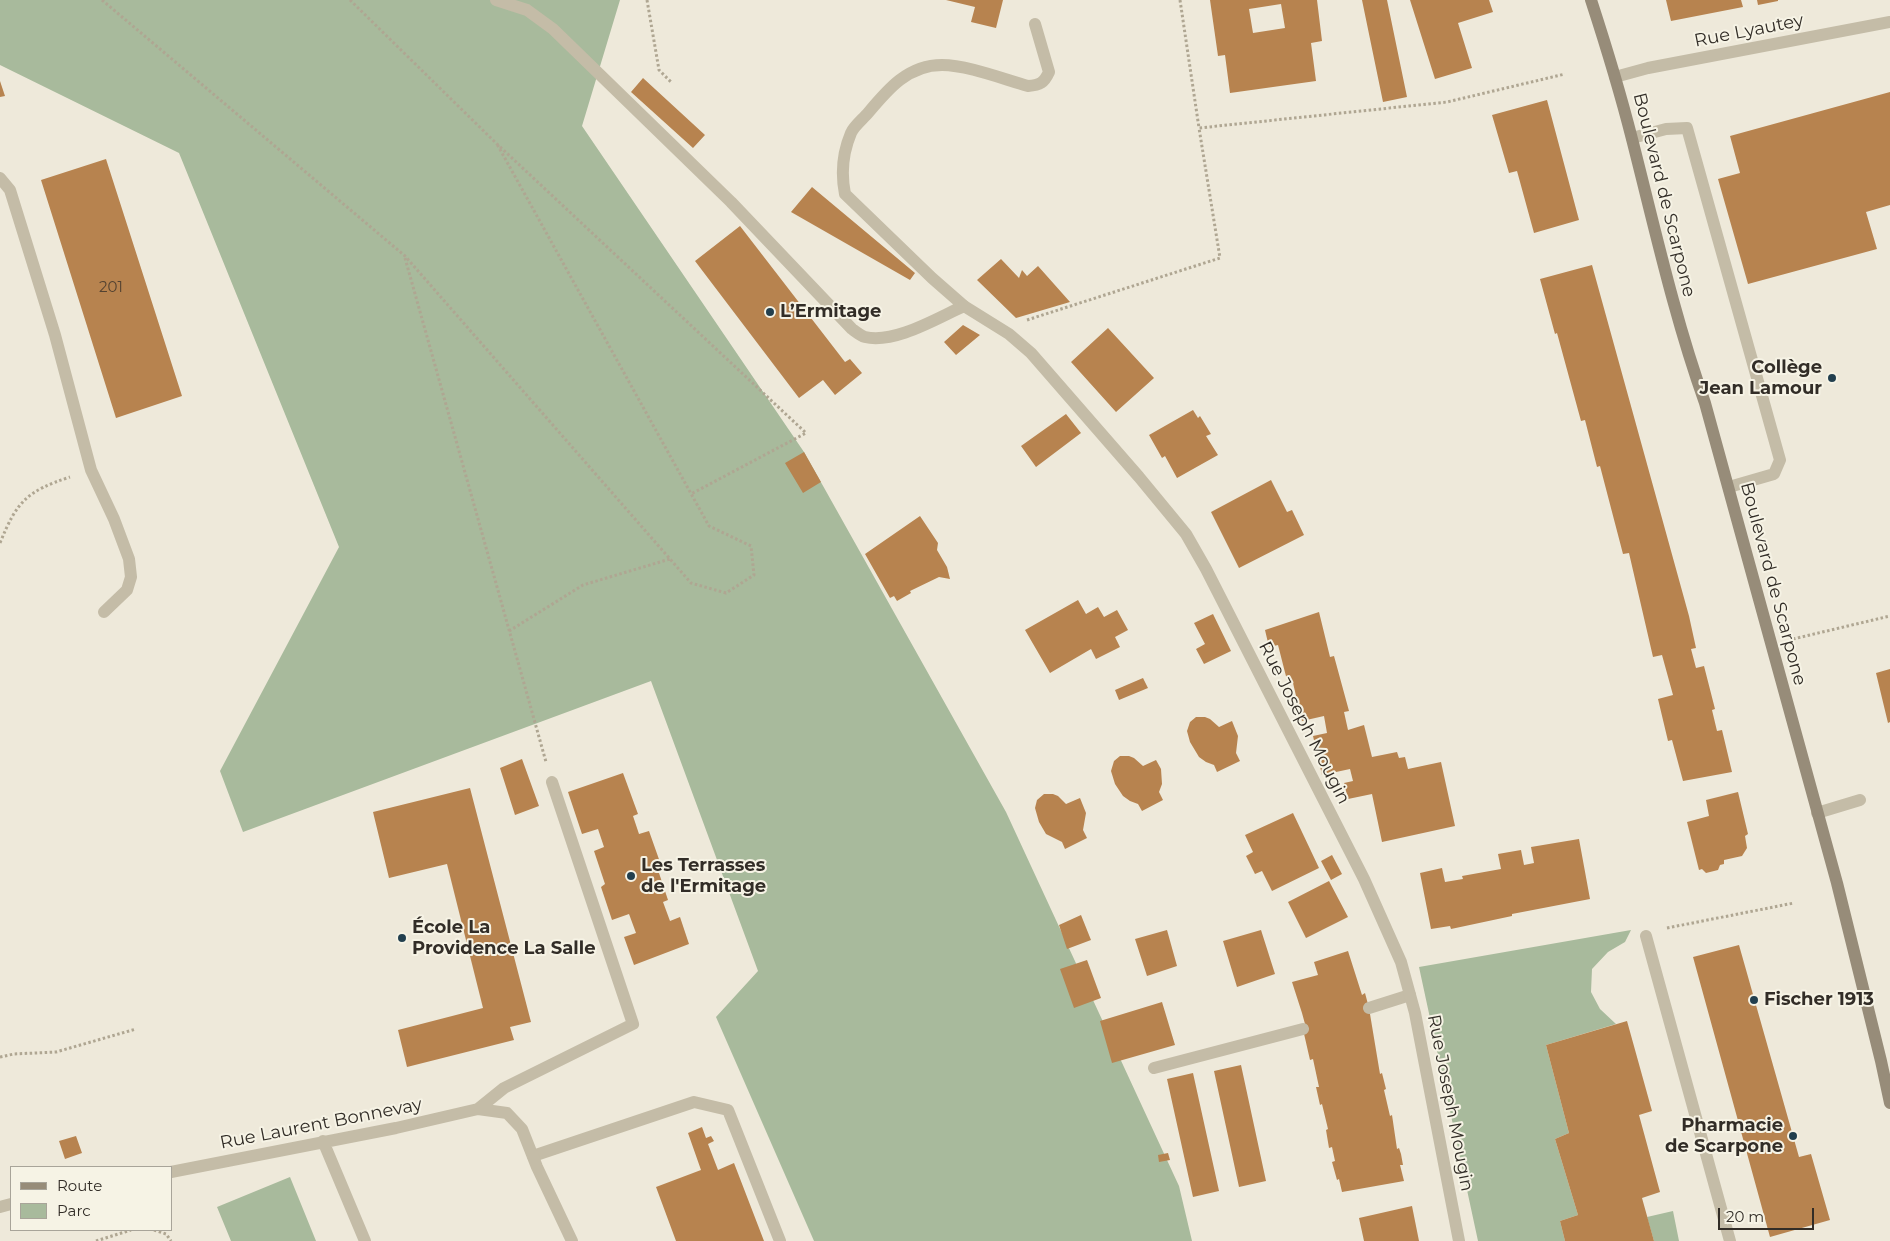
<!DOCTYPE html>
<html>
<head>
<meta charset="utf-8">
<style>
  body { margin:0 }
  #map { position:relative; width:1890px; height:1241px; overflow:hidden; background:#eee9da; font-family:Montserrat,sans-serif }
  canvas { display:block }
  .legend { position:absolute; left:10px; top:1166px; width:162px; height:65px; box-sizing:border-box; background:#f6f3e5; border:1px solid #a8a499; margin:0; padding:6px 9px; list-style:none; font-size:15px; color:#322d27 }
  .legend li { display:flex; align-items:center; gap:10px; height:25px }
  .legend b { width:25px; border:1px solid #a8a499 }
  .scale { position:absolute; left:1718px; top:1208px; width:96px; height:22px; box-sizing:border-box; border:2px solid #322d27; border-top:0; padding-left:6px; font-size:15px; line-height:18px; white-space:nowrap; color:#322d27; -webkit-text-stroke:4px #f6f3e5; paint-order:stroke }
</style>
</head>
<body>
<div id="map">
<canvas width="1890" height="1241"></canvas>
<ul class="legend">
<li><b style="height:6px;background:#978c79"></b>Route</li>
<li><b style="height:14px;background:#a8ba9c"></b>Parc</li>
</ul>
<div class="scale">20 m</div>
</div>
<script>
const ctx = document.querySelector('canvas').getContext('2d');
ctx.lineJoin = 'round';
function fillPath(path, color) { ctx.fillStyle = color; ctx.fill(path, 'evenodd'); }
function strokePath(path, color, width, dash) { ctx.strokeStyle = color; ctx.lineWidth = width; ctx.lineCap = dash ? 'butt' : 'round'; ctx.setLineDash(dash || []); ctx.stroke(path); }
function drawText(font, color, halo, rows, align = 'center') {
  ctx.font = font + ' Montserrat,sans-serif'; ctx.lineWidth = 4; ctx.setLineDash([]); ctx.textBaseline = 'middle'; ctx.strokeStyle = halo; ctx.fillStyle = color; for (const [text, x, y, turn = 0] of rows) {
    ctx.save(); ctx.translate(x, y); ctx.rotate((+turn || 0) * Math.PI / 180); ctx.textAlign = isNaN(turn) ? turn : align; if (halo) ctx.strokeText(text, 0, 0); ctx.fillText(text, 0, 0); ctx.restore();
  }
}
fillPath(new Path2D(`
  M0,0H620L582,126L804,452L1006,812L1179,1186L1192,1241H814L716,1017L758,971L651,681L243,832L220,771L339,547L179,153L0,65Z
  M1631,930L1625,942L1608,952L1592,969L1591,992L1600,1009L1616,1024L1546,1045L1569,1133L1555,1139L1578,1215L1560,1221L1565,1241H1478L1419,967Z
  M290,1177L316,1241H231L217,1207Z
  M1673,1211L1679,1241H1654L1647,1217Z`), '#a8ba9c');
fillPath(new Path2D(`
  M946,0H1003L996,28L971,22L975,7Z
  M1210,0H1317L1322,41L1311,43L1316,81L1230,93L1225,55L1218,56ZM1281,4L1285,28L1253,33L1249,9Z
  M1362,0H1387L1407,97L1383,102Z
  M1410,0H1489L1493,12L1458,23L1472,68L1435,79Z
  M1666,0H1741L1743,7L1671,21Z
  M1757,0H1778V1L1758,5Z
  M643,78L705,135L693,148L631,92Z
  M0,81L5,96L0,97Z
  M1890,92V205L1866,212L1877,249L1748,284L1718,179L1740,173L1730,136Z
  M1547,100L1579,220L1534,233L1517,171L1509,173L1492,115Z
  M106,159L182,396L116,418L41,180Z
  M812,187L915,273L910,280L791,212Z
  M740,226L845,362L850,359L862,373L835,395L823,380L799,398L695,261Z
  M1001,259L1019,278L1022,270L1027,276L1038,266L1070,302L1016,318L977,280Z
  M1592,265L1689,616L1696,648L1691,649L1696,668L1704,666L1715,709L1712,710L1717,731L1722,730L1732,772L1683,781L1672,740L1668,741L1658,699L1673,695L1662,655L1653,657L1629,553L1623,554L1600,466L1597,467L1585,420L1581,421L1557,333L1555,334L1540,279Z
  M963,325L980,335L956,355L944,342Z
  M1108,328L1154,378L1116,412L1071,362Z
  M1193,410L1198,418L1200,416L1211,434L1206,436L1218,455L1177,478L1165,456L1162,458L1149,435Z
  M1066,414L1081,433L1036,467L1021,446Z
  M804,452L821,482L803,493L785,463Z
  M1271,480L1287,512L1292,510L1304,535L1239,568L1211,512Z
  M920,516L938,543L937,550L947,567L950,579L939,577L910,591L911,593L897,601L894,596L890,598L865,554Z
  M1078,600L1086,614L1098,607L1104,617L1117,610L1128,630L1115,637L1120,647L1096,659L1091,649L1050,673L1025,630Z
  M1319,612L1330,657L1334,656L1349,711L1344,712L1348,730L1364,725L1372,757L1397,752L1399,758L1405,757L1408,769L1441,762L1455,826L1382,842L1372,794L1348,799L1344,783L1353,781L1350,769L1322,775L1313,736L1327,733L1324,716L1302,721L1293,683L1288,684L1278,645L1269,647L1265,630Z
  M1213,614L1231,651L1204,664L1196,649L1205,644L1194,623Z
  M1890,669V722L1888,723L1876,673Z
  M1143,678L1148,688L1119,700L1115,690Z
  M1196,717H1205L1210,719L1219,727L1232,721L1238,736L1236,753L1240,761L1217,772L1214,765L1206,762L1199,757L1190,742L1187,731L1190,722Z
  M1120,756H1129L1134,758L1143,766L1156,760L1161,769L1162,784L1159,792L1163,800L1142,811L1138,804L1130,801L1123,796L1115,784L1111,771L1114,761Z
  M522,759L539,806L515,815L500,768Z
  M623,773L638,814L633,816L639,834L649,831L661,865L657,867L668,900L663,902L670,921L680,917L689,944L634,965L624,937L636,933L629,914L612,920L601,887L605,884L594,851L604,847L598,829L582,834L568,792Z
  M470,788L531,1022L510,1027L514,1040L407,1067L398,1030L483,1008L447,864L389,878L373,812Z
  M1738,792L1748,834L1745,836L1747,848L1742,856L1724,860V864L1720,865L1718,870L1706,873L1702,869L1699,870L1687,822L1709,816L1706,800Z
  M1044,794H1053L1058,796L1066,804L1080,798L1086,813L1083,830L1087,838L1065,849L1062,842L1046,834L1039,822L1035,808L1037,800Z
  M1293,813L1319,868L1272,891L1262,871L1255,874L1246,856L1253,852L1245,835Z
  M1579,839L1590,899L1512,914V916L1451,929L1450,926L1431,929L1420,873L1442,868L1445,882L1463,879L1462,876L1501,869L1498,854L1521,850L1524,865L1534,863L1531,847Z
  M1332,855L1342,874L1331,880L1321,861Z
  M1329,881L1348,917L1306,938L1288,902Z
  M1081,915L1091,940L1067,949L1059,925Z
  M1167,930L1177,966L1147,976L1135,939Z
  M1261,930L1275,974L1237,987L1223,941Z
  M1739,945L1799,1157L1811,1154L1830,1220L1770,1237L1693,957Z
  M1348,951L1362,995L1365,993L1369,1008L1380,1074L1382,1073L1386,1089L1384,1090L1390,1116L1392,1115L1397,1149L1399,1148L1401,1154L1403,1165H1400L1404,1181L1342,1192L1339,1179L1337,1180L1332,1162L1335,1161L1332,1147L1329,1148L1326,1130L1328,1129L1322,1104L1320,1105L1316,1087H1319L1313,1059L1310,1060L1302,1025L1305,1024L1302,1013L1292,982L1318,975L1314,962Z
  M1087,960L1101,998L1074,1008L1060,969Z
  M1162,1002L1175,1045L1112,1063L1100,1021Z
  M1627,1021L1652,1111L1639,1115L1660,1192L1642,1198L1654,1241H1565L1560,1221L1578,1215L1555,1139L1569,1133L1546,1045Z
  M1241,1065L1266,1181L1239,1187L1214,1071Z
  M1193,1073L1219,1191L1193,1197L1167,1079Z
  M702,1127L706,1138L711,1136L714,1141L708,1144L718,1170L734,1163L764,1241H676L656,1187L701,1170L688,1133Z
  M76,1136L82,1153L65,1159L59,1141Z
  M1168,1153L1170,1160L1159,1162L1158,1155Z
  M1412,1206L1419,1241H1364L1359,1218Z`), '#b7834f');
strokePath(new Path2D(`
  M102,0L405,256L691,583L726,593L754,575L751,546L709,526L497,144
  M350,0L497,144L806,433L691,494
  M647,0L659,70L671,82
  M1180,0L1199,128
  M405,258L546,762
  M1027,320L1220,258L1199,128L1447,102L1565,74
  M0,543C17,501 27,491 70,477
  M509,631L583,585L670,559
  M1793,639L1890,616
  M1667,928L1794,903
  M0,1057L14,1054L56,1052L136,1029
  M154,1230L166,1234L171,1241
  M96,1241L131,1230`), '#afa692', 3, [2.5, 2.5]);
strokePath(new Path2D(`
  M496,0L527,10L553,29L731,202L852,329C856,332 861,336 865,337C895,344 937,318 964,306L932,278L845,194C841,174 843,152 851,133C854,126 863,119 868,113C888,89 908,65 942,65C967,65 1003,79 1028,86C1040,85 1044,83 1049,72L1035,24
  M1632,138L1666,129L1687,128L1780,460L1774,474L1729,487
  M0,178L10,190L55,335L91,470L114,519L129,559L131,577L127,590L104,612
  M1817,813L1860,800
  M1369,1008L1410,995
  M1154,1068L1303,1029
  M533,1156L694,1102L728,1110L780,1241`), '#c4bca7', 12);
strokePath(new Path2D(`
  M1615,77L1648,68L1890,22
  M964,306L1009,334L1031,353L1139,477L1186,534L1206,569L1364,879L1401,962L1415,1013L1459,1241
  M1646,936L1730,1241
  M478,1109L504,1088L633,1024L552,782
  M323,1141L365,1241
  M171,1172L396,1128L478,1109L507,1113L522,1129L537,1167L572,1241
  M0,1207L11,1204`), '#c4bca7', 12);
strokePath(new Path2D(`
  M1591,0C1606,46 1620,92 1632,139C1655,229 1674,316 1705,403L1837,883L1881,1061L1890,1103`), '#978c79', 12);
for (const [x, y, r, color] of [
  [770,312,5,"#223f4e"],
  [1832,378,5,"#223f4e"],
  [631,876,5,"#223f4e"],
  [402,938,5,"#223f4e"],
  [1754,1000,5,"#223f4e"],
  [1793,1136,5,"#223f4e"]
]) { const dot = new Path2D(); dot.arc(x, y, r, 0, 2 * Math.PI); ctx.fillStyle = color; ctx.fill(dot); strokePath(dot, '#f6f3e5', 2); }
drawText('15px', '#534231', null, [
  ["201",111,288]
]);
drawText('18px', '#322d27', '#f6f3e5', [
  ["Rue Lyautey",1749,31,-11],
  ["Boulevard de Scarpone",1664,195,76],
  ["Boulevard de Scarpone",1773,584,75],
  ["Rue Joseph Mougin",1304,723,63],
  ["Rue Joseph Mougin",1450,1103,79],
  ["Rue Laurent Bonnevay",321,1124,-11]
]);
drawText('bold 18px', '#322d27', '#f6f3e5', [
  ["L’Ermitage",780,312],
  ["Collège",1822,368,"right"],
  ["Jean Lamour",1822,389,"right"],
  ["Les Terrasses",641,866],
  ["de l'Ermitage",641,887],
  ["École La",412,928],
  ["Providence La Salle",412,949],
  ["Fischer 1913",1764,1000],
  ["Pharmacie",1783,1126,"right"],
  ["de Scarpone",1783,1147,"right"]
], 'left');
</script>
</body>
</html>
